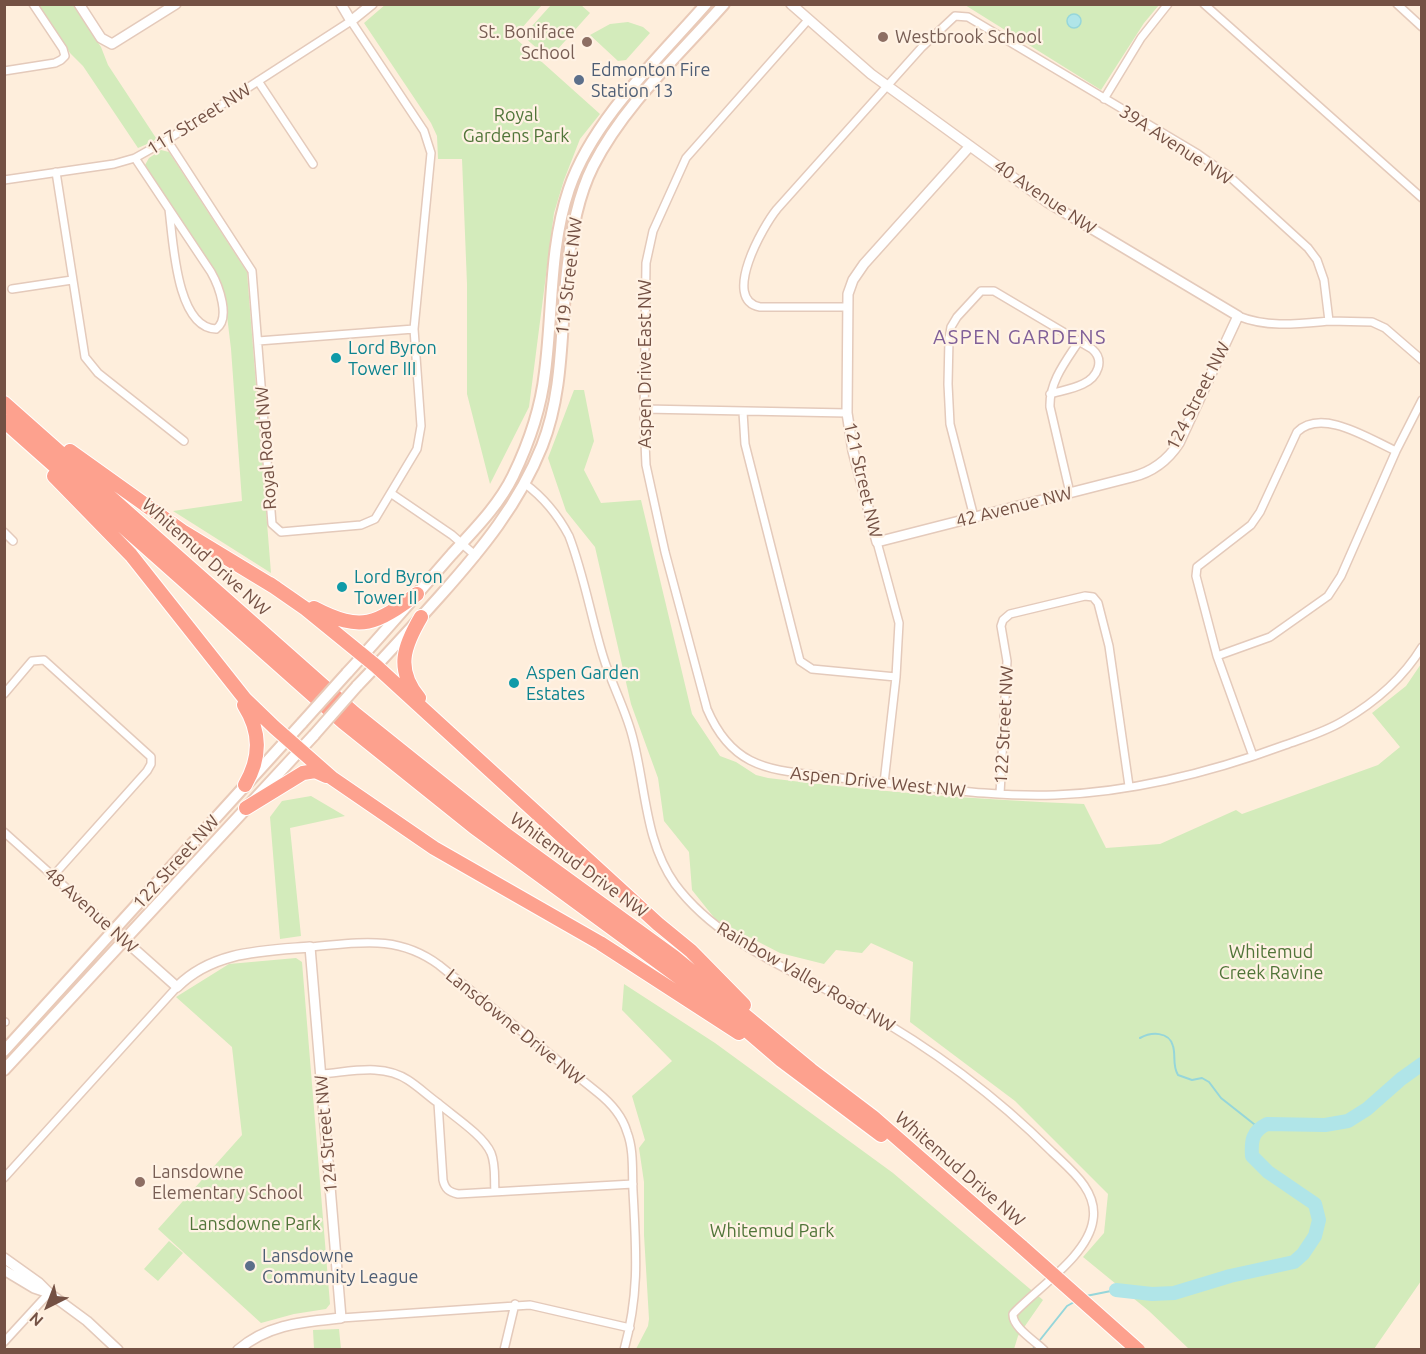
<!DOCTYPE html>
<html>
<head>
<meta charset="utf-8">
<style>
  body { margin:0 }
  #map { position:relative; width:1426px; height:1354px; overflow:hidden; background:#feeedc; font-family:Ubuntu,sans-serif }
  canvas { display:block }
  .frame { position:absolute; inset:0; border:6px solid #745144; pointer-events:none }
  .north { position:absolute; left:18px; top:1276px; width:60px; height:60px; -webkit-text-stroke:4px #fff2e4; paint-order:stroke; rotate:222deg; font-size:16px; font-weight:700; line-height:24px; text-align:center; color:#745144 }
  .north::after { content:''; display:block; margin:auto; width:21px; height:27px; background:#745144; clip-path:polygon(50% 0,100% 100%,50% 72%,0 100%) }
</style>
</head>
<body>
<div id="map">
<canvas width="1426" height="1354"></canvas>
<div class="frame"></div>
<div class="north">N</div>
</div>
<script>
const ctx = document.querySelector('canvas').getContext('2d');
ctx.lineJoin = 'round';
function fillPath(path, color) { ctx.fillStyle = color; ctx.fill(path, 'evenodd'); }
function strokePath(path, color, width, dash) { ctx.strokeStyle = color; ctx.lineWidth = width; ctx.lineCap = dash ? 'butt' : 'round'; ctx.setLineDash(dash || []); ctx.stroke(path); }
function drawText(font, color, halo, rows, align = 'center') {
  ctx.font = font + ' Ubuntu,sans-serif'; ctx.lineWidth = 4.5; ctx.setLineDash([]); ctx.textBaseline = 'middle'; ctx.strokeStyle = halo; ctx.fillStyle = color; for (const [text, x, y, turn = 0] of rows) {
    ctx.save(); ctx.translate(x, y); ctx.rotate((+turn || 0) * Math.PI / 180); ctx.textAlign = isNaN(turn) ? turn : align; if (halo) ctx.strokeText(text, 0, 0); ctx.fillText(text, 0, 0); ctx.restore();
  }
}
fillPath(new Path2D(`
  M386,4L542,5L514,37L600,114L580,139L564,180L554,213L529,407L490,484L467,394V284L462,159H438L437,136L431,123L364,23Z
  M39,5H73L101,47L108,65L156,138L154,141L138,148L83,66L70,53Z
  M551,5H581L590,13L549,59L523,36Z
  M965,5H1159L1144,23L1101,90Z
  M628,22L643,27L650,33L626,60L618,61L590,35L610,24Z
  M161,150L169,152L247,272L271,573L173,511L242,501L231,349L225,299L220,282L145,165L149,158Z
  M574,390H584L594,441L584,470L601,503L641,500L692,714L720,756L736,762L756,775L768,778C874,791 979,800 1084,804L1106,848L1160,844L1236,810L1242,814L1378,765L1400,747L1372,713L1406,686L1421,664V1281L1374,1349H1189L1149,1311L1083,1257L1104,1233L1108,1194L1015,1101L910,1022L913,962L871,943L862,953L836,950L824,964L780,953L716,920L692,890L689,852L664,821L658,778L631,704L595,547L566,511L548,458Z
  M311,796L345,816L290,828L301,936L280,939L270,817L282,801Z
  M296,958L302,962L330,1304L326,1309L294,1314L261,1323L158,1229L242,1135L232,1047L176,997L229,964Z
  M624,984L715,1043L893,1173L1043,1300L1018,1336L1014,1349H636L648,1326L649,1319L644,1235V1182L639,1148L645,1140L632,1096L672,1061L622,1010Z
  M169,1241L183,1253L158,1281L144,1269Z
  M339,1329L341,1349H314L313,1330Z`), '#d3ebbb');
const water = new Path2D(`
  M1067 21a7 7 0 1 1 14 0a7 7 0 1 1-14 0Z`);
fillPath(water, '#b0e5e8');
strokePath(water, '#96d6da', 1.5);
strokePath(new Path2D(`
  M1140,1038C1151,1032 1169,1031 1173,1046C1176,1056 1172,1065 1178,1075L1192,1080L1202,1078L1209,1082L1221,1098L1259,1128
  M1086,1296L1116,1290
  M1032,1350L1067,1306L1076,1301`), '#96d6da', 2);
strokePath(new Path2D(`
  M1116,1290L1152,1294L1174,1293L1230,1276L1294,1262L1303,1254L1315,1236L1319,1220L1315,1204L1268,1172L1252,1156C1251,1141 1252,1131 1267,1124L1325,1125L1348,1121L1367,1109L1401,1079L1422,1064`), '#b0e5e8', 14);
const minor = new Path2D(`
  M1204,4L1422,198
  M1397,4L1422,27
  M808,20L686,158L653,231L646,263L644,420L646,465L665,552L707,709C730,763 763,770 816,775C840,778 864,781 888,783C943,789 999,797 1055,795C1133,792 1212,772 1285,745C1304,738 1325,732 1343,721C1374,703 1403,678 1422,647
  M4,71L55,63L61,60L65,56L63,49L33,4
  M258,81L313,164
  M1104,99L1141,38L1168,4
  M135,158L211,272C219,286 231,319 216,329C176,328 173,239 169,209
  M56,172L85,357L98,373L184,441
  M4,180L114,164L135,158L167,140L351,21L424,131L431,153L414,329L421,426L417,449L375,519L361,525L281,532L272,524L252,271L167,140
  M12,289L72,280
  M847,307H760C721,300 763,226 777,209L922,47L955,16L968,17L1198,154L1229,176L1308,248L1317,260L1324,280L1329,321L1372,322L1385,328L1422,360
  M1238,316C1268,328 1297,324 1329,321
  M258,341L414,329
  M644,409L847,413
  M743,412L745,444L800,661L812,669L896,677
  M524,483C543,497 558,515 569,536C584,575 591,617 603,656C611,683 625,708 632,735C646,785 644,840 675,884C719,944 798,972 860,1008C930,1047 995,1095 1052,1152C1071,1170 1098,1191 1093,1220C1088,1256 1037,1288 1013,1314C1012,1327 1035,1341 1044,1350
  M1070,493L1050,407C1049,382 1066,361 1079,341
  M392,494L452,535L476,556
  M974,517L950,424L948,384L949,339L951,327L957,317L981,291H994L1092,349C1105,360 1098,377 1083,384C1073,389 1060,391 1050,394
  M4,532L13,541
  M877,542L899,623L896,677L884,783
  M1217,656L1270,637L1328,596L1341,576L1396,451L1422,400
  M4,694L32,661L44,660L151,757V764L147,771L53,876
  M1253,756L1217,656L1196,576L1197,567L1251,525L1260,512L1297,432C1322,407 1371,440 1396,451
  M1000,794L1007,661L1001,626L1003,620L1010,614L1085,596L1093,597L1098,603L1109,646L1129,786
  M4,832L113,930
  M310,947C358,943 397,934 439,965L597,1092C611,1103 622,1115 627,1132C634,1150 632,1171 633,1191C636,1249 640,1292 624,1350
  M4,1022H5
  M321,1074C350,1072 382,1063 408,1080C419,1087 428,1096 438,1103L443,1180C445,1189 449,1192 458,1194L633,1184
  M438,1103C453,1116 483,1135 491,1153C496,1165 494,1179 495,1192
  M4,1178L177,987
  M341,1318L530,1305L630,1328
  M4,1342L49,1293
  M504,1350L515,1304`);
const tertiary = new Path2D(`
  M79,4L101,38L112,44L176,4
  M341,4L351,21L372,4
  M791,4L871,74L1047,202L1238,316L1179,443C1168,460 1152,472 1132,477L877,542L853,451L847,413L848,294L853,280L864,264L970,146
  M113,930L177,987C213,951 262,951 310,947L341,1318C303,1322 268,1324 238,1350
  M4,1258L39,1283L49,1293L87,1321L118,1350
  M4,1270L34,1288L46,1292`);
const secondary = new Path2D(`
  M347,673C383,634 417,594 452,554C474,530 499,505 513,476C529,443 541,408 545,372C553,311 549,248 569,189C593,119 658,59 706,4
  M357,686C385,657 413,626 440,596C481,550 519,504 542,446C565,388 560,324 568,263C572,230 578,196 593,166C624,105 678,56 724,4
  M4,1051L302,723
  M4,1070L314,735`);
const motorway = new Path2D(`
  M4,403L354,713L505,834L674,957L811,1070L873,1117L1022,1247
  M4,421L343,722L474,827L717,1005L781,1060L881,1135
  M70,451L182,531L276,588
  M54,476L131,555L245,699L274,727L332,778L434,848L600,943L739,1033
  M270,584L306,609L376,666L658,924L691,951L744,1005
  M314,608C362,633 376,624 417,594
  M419,698C395,669 404,646 421,617
  M244,705C261,732 261,757 245,785
  M246,808L303,773L315,771L326,776`);
strokePath(minor, '#e4cabb', 10);
strokePath(tertiary, '#e4cabb', 12);
strokePath(secondary, '#e9cab8', 14);
strokePath(motorway, '#fff', 16);
strokePath(minor, '#fff', 7);
strokePath(tertiary, '#fff', 9);
strokePath(secondary, '#fff', 10);
strokePath(motorway, '#fda18e', 14);
const secondaryBridge = new Path2D(`
  M302,723L347,673
  M314,735L357,686`);
const motorwayBridge = new Path2D(`
  M1022,1247L1138,1350`);
strokePath(secondaryBridge, '#e9cab8', 14, []);
strokePath(motorwayBridge, '#fff', 16, []);
strokePath(secondaryBridge, '#fff', 10);
strokePath(motorwayBridge, '#fda18e', 14);
for (const [x, y, r, color] of [
  [883,37,6,"#8d6e63"],
  [587,42,6,"#8d6e63"],
  [579,80,6,"#5c6f8a"],
  [336,358,6,"#0f9aa8"],
  [342,587,6,"#0f9aa8"],
  [514,683,6,"#0f9aa8"],
  [140,1182,6,"#8d6e63"],
  [250,1266,6,"#5c6f8a"]
]) { const dot = new Path2D(); dot.arc(x, y, r, 0, 2 * Math.PI); ctx.fillStyle = color; ctx.fill(dot); strokePath(dot, '#fff2e4', 2); }
drawText('18px', '#785e54', '#fff2e4', [
  ["St. Boniface",575,32,"right"],
  ["School",575,53,"right"],
  ["Westbrook School",895,37],
  ["Lansdowne",152,1172],
  ["Elementary School",152,1193]
], 'left');
drawText('18px', '#4e5e75', '#fff2e4', [
  ["Edmonton Fire",591,70],
  ["Station 13",591,91],
  ["Lansdowne",262,1256],
  ["Community League",262,1277]
], 'left');
drawText('18px', '#517539', '#fff2e4', [
  ["Royal",516,115],
  ["Gardens Park",516,136],
  ["Whitemud",1271,952],
  ["Creek Ravine",1271,973],
  ["Lansdowne Park",255,1224],
  ["Whitemud Park",772,1231]
]);
drawText('18px', '#745144', '#fff2e4', [
  ["117 Street NW",199,119,-32],
  ["39A Avenue NW",1176,145,33],
  ["40 Avenue NW",1045,197,34],
  ["119 Street NW",569,276,-83],
  ["Aspen Drive East NW",645,364,-90],
  ["124 Street NW",1198,396,-63],
  ["Royal Road NW",266,448,-94],
  ["121 Street NW",863,480,77],
  ["42 Avenue NW",1014,507,-14],
  ["Whitemud Drive NW",206,557,42],
  ["122 Street NW",1004,725,-87],
  ["Aspen Drive West NW",878,782,6],
  ["122 Street NW",176,862,-48],
  ["Whitemud Drive NW",579,865,36],
  ["48 Avenue NW",91,910,42],
  ["Rainbow Valley Road NW",806,977,30],
  ["Lansdowne Drive NW",515,1027,39],
  ["124 Street NW",326,1134,-95],
  ["Whitemud Drive NW",960,1169,41]
]);
drawText('18px', '#0d838f', '#fff2e4', [
  ["Lord Byron",348,348],
  ["Tower III",348,369],
  ["Lord Byron",354,577],
  ["Tower II",354,598],
  ["Aspen Garden",526,673],
  ["Estates",526,694]
], 'left');
ctx.letterSpacing = '1.5px';
drawText('20px', '#805f98', '#fff2e4', [
  ["ASPEN GARDENS",1020,337]
]);
ctx.letterSpacing = '0px';
</script>
</body>
</html>
